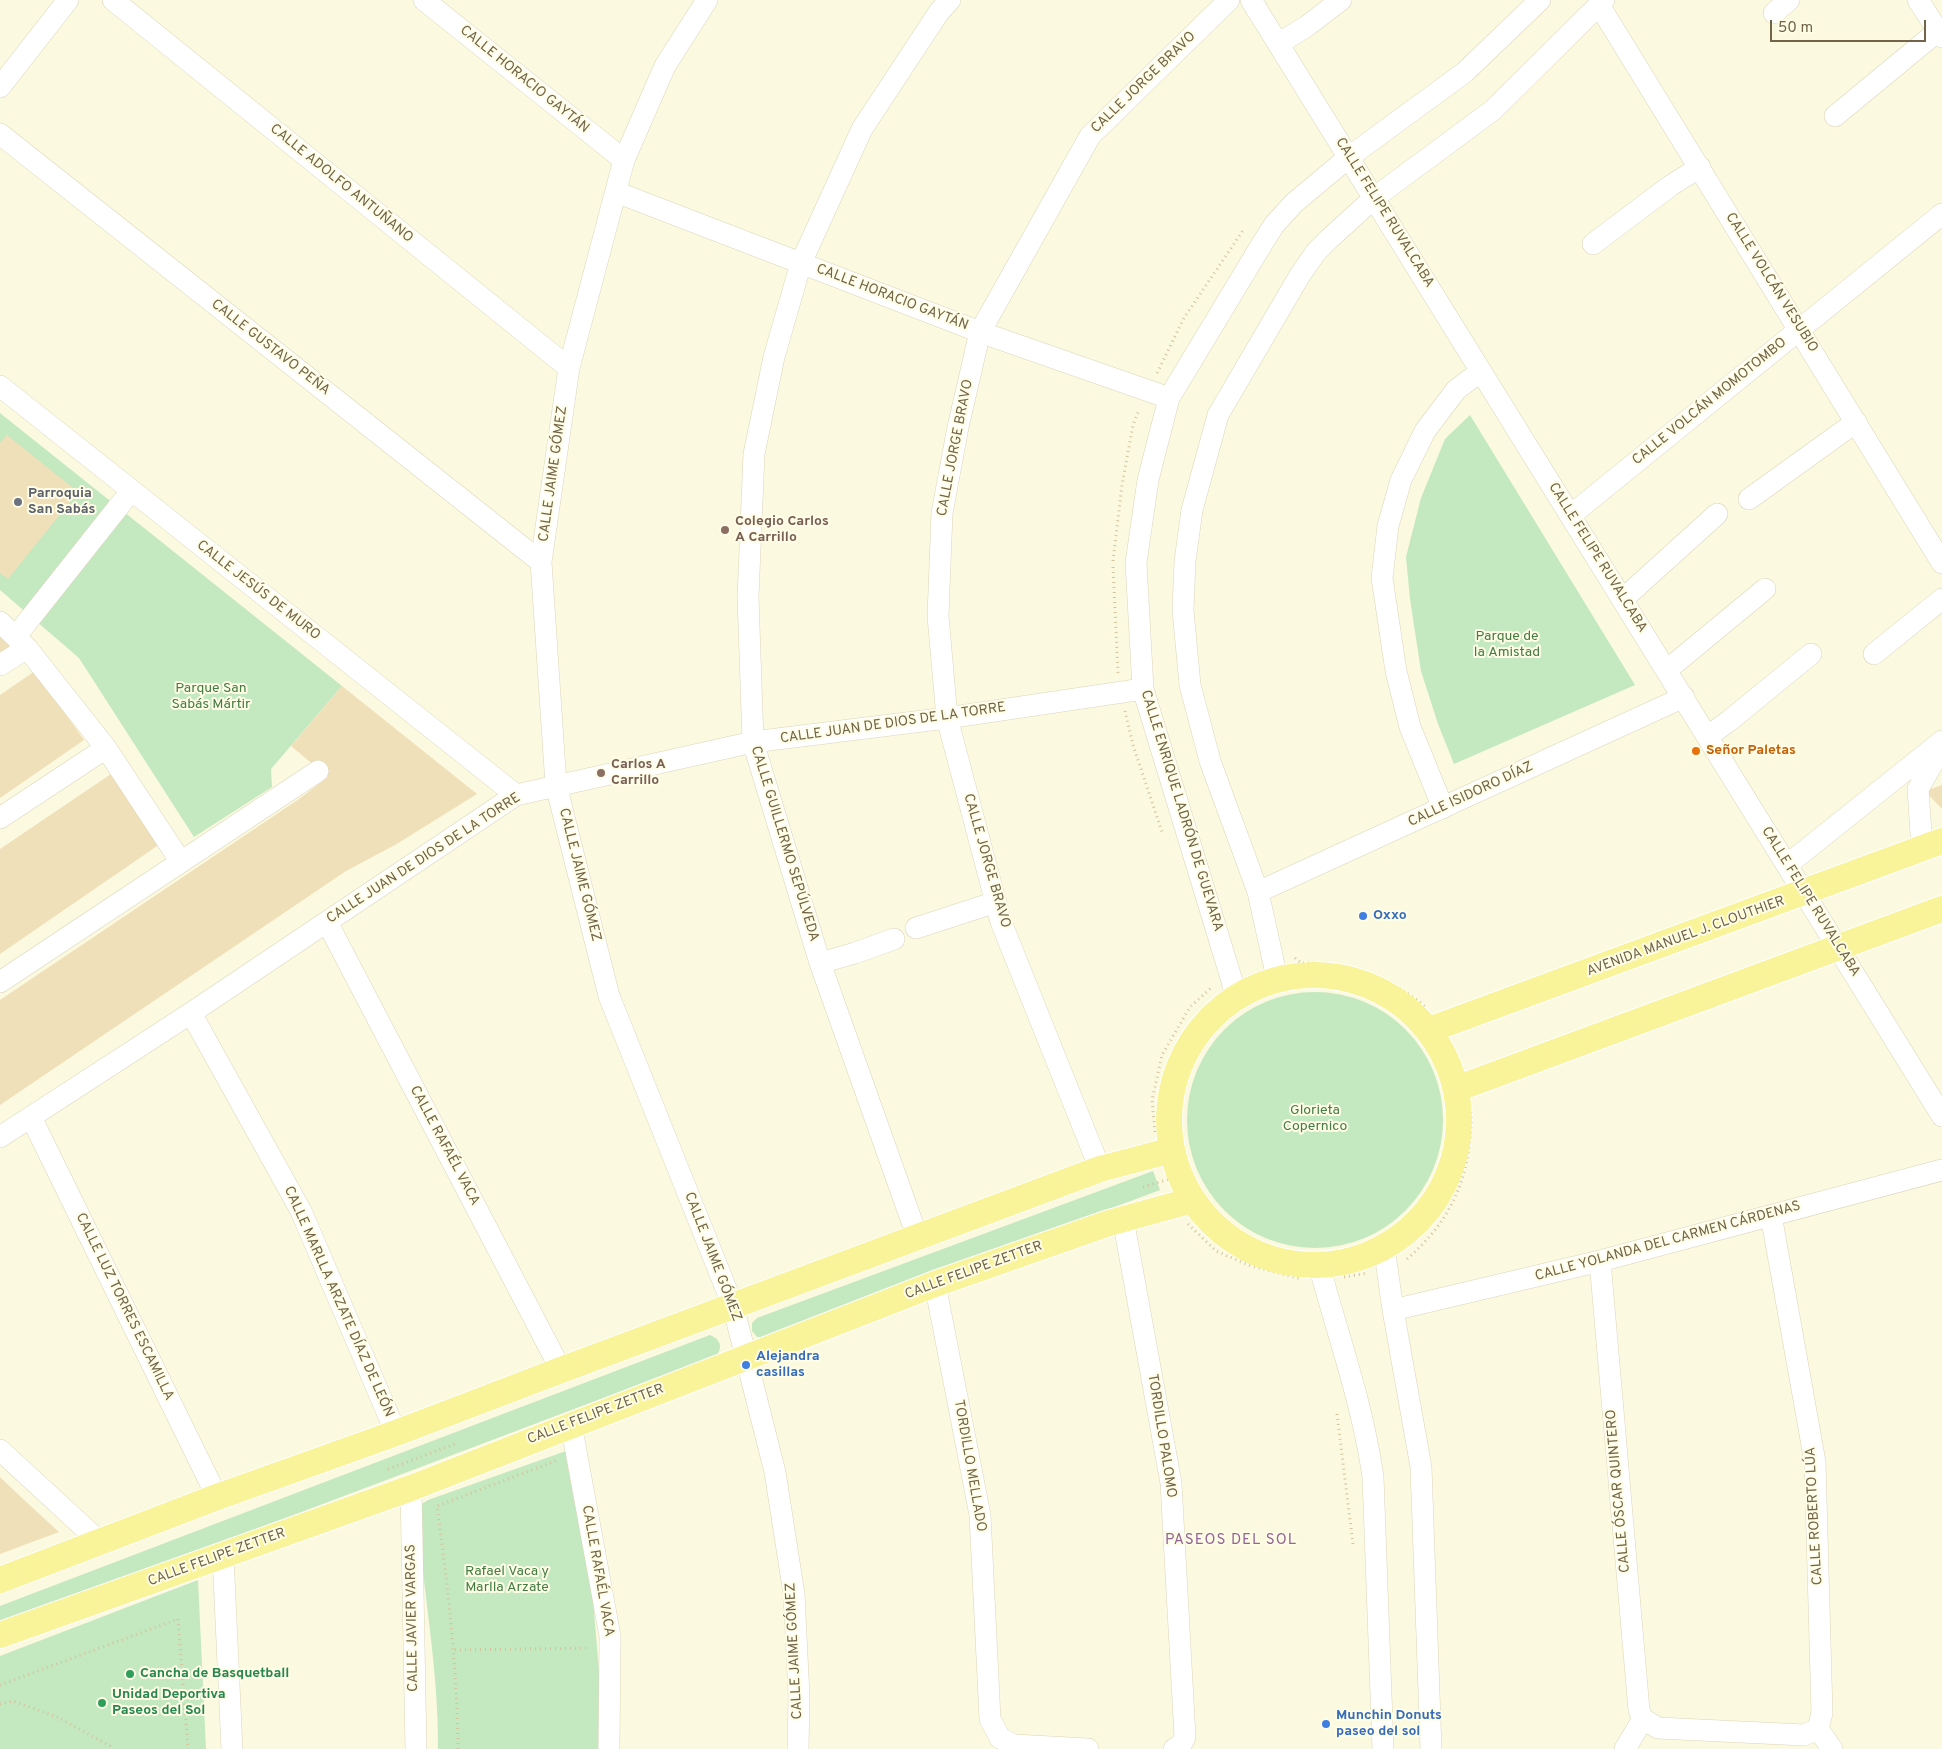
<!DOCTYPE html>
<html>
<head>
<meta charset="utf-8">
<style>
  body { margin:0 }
  #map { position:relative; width:1942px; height:1749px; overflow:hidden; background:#fbf9e0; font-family:Overpass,sans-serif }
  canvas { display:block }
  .scale { position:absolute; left:1770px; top:20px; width:156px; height:22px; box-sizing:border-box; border:2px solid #716448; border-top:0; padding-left:6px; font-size:15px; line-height:18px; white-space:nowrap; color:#716448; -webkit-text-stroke:4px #fffde6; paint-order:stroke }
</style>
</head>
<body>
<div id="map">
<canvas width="1942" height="1749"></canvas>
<div class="scale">50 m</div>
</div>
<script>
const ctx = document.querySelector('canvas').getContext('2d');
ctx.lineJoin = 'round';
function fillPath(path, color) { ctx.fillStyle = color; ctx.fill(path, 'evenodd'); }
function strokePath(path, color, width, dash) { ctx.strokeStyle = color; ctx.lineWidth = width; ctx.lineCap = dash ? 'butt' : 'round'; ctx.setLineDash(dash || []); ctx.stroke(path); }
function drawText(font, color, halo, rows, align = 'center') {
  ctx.font = font + ' Overpass,sans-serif'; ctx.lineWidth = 4; ctx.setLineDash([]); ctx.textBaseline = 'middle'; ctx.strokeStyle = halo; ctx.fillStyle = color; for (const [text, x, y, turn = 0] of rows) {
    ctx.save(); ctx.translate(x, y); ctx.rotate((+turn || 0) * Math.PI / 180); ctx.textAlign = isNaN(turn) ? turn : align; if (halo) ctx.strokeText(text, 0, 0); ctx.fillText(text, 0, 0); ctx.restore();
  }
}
fillPath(new Path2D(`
  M0,413L342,686L271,769L272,787L194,837L79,658L0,590Z
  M1470,415L1635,685L1454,764L1438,724L1421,671L1410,599L1406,557L1421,498L1445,439Z
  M1187 1120a128 128 0 1 1 256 0a128 128 0 1 1-256 0Z
  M1153,1171L1160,1190L764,1338L757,1337L752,1331V1323L757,1318Z
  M710,1335C720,1339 723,1346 717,1355L0,1626V1606Z
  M566,1451L590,1564L600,1683L598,1749H438C439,1668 422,1588 417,1507L428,1500Z
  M198,1580L206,1749H0V1656Z`), '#c4e8c0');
fillPath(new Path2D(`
  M7,435L78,492L8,579L0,573V443Z
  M0,634L14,647L0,653Z
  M35,671L84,740L0,798V695Z
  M342,686L477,794L395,845L346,871L0,1105V1000L299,799L328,777L291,746Z
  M114,772L160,844L0,954V849Z
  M1942,785V809L1925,791Z
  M0,1477L22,1498L59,1532L0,1554Z`), '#f0e0b9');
const minor = new Path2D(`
  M113,0L569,368
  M424,0L624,160
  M707,0L665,66L624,160L569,368L541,562L556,785L609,996L733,1306L775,1472L794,1594L799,1696L798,1749
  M1251,0L1942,1116
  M1918,0L1942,37
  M1599,5L1942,563
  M1774,13L1789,0
  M1278,44L1307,26L1341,0
  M0,87L68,0
  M1835,116L1938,31
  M0,134L541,562
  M616,192L980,332L1169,398
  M1593,244L1670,186L1700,167
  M0,386L516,795
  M1749,499L1856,422
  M1571,515L1942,214
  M1623,599L1717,514
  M0,622L27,648L106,748L181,862
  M16,636L131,491
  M1874,654L1942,599
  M0,665L27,648
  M1667,670L1765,589
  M1708,736L1729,721L1811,654
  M1443,808L1410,727L1396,671L1382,578L1388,526L1401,480L1425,431L1456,390L1481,371
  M0,818L106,748
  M1922,849L1918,789L1942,747
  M1787,865L1942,741
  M1258,892L1684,697
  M327,922L561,1370
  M916,928L996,902
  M820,963L855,953L894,939
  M1277,978L1258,892L1210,761L1190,685L1183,610L1185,561L1192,510L1218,415L1300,275L1316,252L1329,239L1374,198L1493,110L1604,0
  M0,982L318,771
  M1235,997L1232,981L1143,689L1136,563L1148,480L1169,398L1262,244L1274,225L1294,203L1349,157L1465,72L1540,0
  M191,1013L301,1211L396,1433
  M31,1117L217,1497
  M0,1137L191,1013L516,795L753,742L947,718L1143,689
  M1100,1169L1001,922L947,718L938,616L942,513L958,427L980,332L1090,136L1229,0
  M1771,1215L1815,1462L1822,1713L1818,1729
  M1123,1219L1171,1483L1185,1737L1181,1745L1174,1749
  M917,1236L820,963L753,742L748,597L754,454L774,357L801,263L862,129L939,12L950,0
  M1384,1247L1393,1310L1421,1467L1431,1749
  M1600,1261L1639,1710L1643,1719L1658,1728L1804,1735L1818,1729
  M1319,1265C1338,1336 1363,1405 1373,1477L1383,1749
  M935,1284L980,1515L990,1719L1000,1738L1014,1745L1088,1749
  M1393,1310L1600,1261L1942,1170
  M571,1424L610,1636L609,1749
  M0,1450L101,1543
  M411,1488L416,1749
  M223,1556L232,1749
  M1818,1729L1832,1749
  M1625,1749L1643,1719`);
const major = new Path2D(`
  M1169 1120a145 145 0 1 1 290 0a145 145 0 1 1-290 0Z
  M1429,1030L1942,841
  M1456,1089L1942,909
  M0,1580L217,1497L396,1433L561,1370L1100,1169L1172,1150
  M0,1635L411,1488L935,1284L1109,1223L1193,1200`);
strokePath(minor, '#dcd5ba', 22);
strokePath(major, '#fff', 28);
strokePath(new Path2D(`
  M1157,373L1184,318L1244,229
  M1113,561L1122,485L1133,425L1139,410
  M1113,567L1118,673
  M1125,711L1133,745L1162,832
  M1295,958L1301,963C1336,961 1402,982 1426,1008
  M1452,1046L1458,1064
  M1155,1132L1152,1100L1162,1055L1190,1007L1212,987
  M1143,1187L1180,1176
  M1188,1224L1216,1251L1251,1266L1301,1279
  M1407,1259C1441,1229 1460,1199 1468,1154C1470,1138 1473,1124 1470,1108
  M1344,1277L1367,1273
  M1337,1414L1353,1544
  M388,1469L455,1444
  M455,1650L589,1648
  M0,1685L178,1619L188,1749
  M0,1704L13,1701L57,1717L110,1746L111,1749
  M458,1749C457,1667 448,1587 437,1506L558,1460`), '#d4c39c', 3, [1, 4]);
strokePath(minor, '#fff', 21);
strokePath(major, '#f9f39a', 26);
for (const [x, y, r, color] of [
  [18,502,5,"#6b7280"],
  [725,530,5,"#8d6e63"],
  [1696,751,5,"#e8710a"],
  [601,773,5,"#8d6e63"],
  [1363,916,5,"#3f7fe0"],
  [746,1365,5,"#3f7fe0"],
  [130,1674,5,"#2e9e5b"],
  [102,1703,5,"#2e9e5b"],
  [1326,1724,5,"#3f7fe0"]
]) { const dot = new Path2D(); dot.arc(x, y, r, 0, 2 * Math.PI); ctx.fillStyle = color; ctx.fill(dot); strokePath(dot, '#fffde6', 2); }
drawText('14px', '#716448', '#fffde6', [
  ["CALLE HORACIO GAYTÁN",524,80,39],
  ["CALLE JORGE BRAVO",1144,83,-44],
  ["CALLE ADOLFO ANTUÑANO",341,184,39],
  ["CALLE FELIPE RUVALCABA",1384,213,58],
  ["CALLE VOLCÁN VESUBIO",1771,283,58],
  ["CALLE HORACIO GAYTÁN",892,298,21],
  ["CALLE GUSTAVO PEÑA",270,348,38],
  ["CALLE VOLCÁN MOMOTOMBO",1710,402,-39],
  ["CALLE JORGE BRAVO",956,448,-79],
  ["CALLE JAIME GÓMEZ",554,474,-82],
  ["CALLE FELIPE RUVALCABA",1597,558,58],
  ["CALLE JESÚS DE MURO",258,591,38],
  ["CALLE JUAN DE DIOS DE LA TORRE",893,724,-8],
  ["CALLE ISIDORO DÍAZ",1471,795,-25],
  ["CALLE ENRIQUE LADRÓN DE GUEVARA",1181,811,73],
  ["CALLE GUILLERMO SEPÚLVEDA",784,844,73],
  ["CALLE JUAN DE DIOS DE LA TORRE",424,859,-33],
  ["CALLE JORGE BRAVO",986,861,74],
  ["CALLE JAIME GÓMEZ",579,875,76],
  ["CALLE FELIPE RUVALCABA",1810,902,58],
  ["AVENIDA MANUEL J. CLOUTHIER",1686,937,-20],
  ["CALLE RAFAÉL VACA",444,1146,62],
  ["CALLE YOLANDA DEL CARMEN CÁRDENAS",1668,1242,-15],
  ["CALLE JAIME GÓMEZ",712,1257,69],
  ["CALLE FELIPE ZETTER",974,1271,-20],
  ["CALLE MARLLA ARZATE DÍAZ DE LEÓN",338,1302,66],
  ["CALLE LUZ TORRES ESCAMILLA",124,1307,64],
  ["CALLE FELIPE ZETTER",596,1415,-21],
  ["TORDILLO PALOMO",1161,1436,81],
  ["TORDILLO MELLADO",969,1466,80],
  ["CALLE ÓSCAR QUINTERO",1619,1491,-95],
  ["CALLE ROBERTO LÚA",1815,1516,-93],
  ["CALLE FELIPE ZETTER",217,1558,-20],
  ["CALLE RAFAÉL VACA",597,1571,80],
  ["CALLE JAVIER VARGAS",413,1618,-91],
  ["CALLE JAIME GÓMEZ",795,1651,-93]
]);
drawText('bold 14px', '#5b616d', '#fffde6', [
  ["Parroquia",28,494],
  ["San Sabás",28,510]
], 'left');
drawText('bold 14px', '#785e54', '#fffde6', [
  ["Colegio Carlos",735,522],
  ["A Carrillo",735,538],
  ["Carlos A",611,765],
  ["Carrillo",611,781]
], 'left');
drawText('14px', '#437d44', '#fffde6', [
  ["Parque de",1507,637],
  ["la Amistad",1507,653],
  ["Parque San",211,689],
  ["Sabás Mártir",211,705],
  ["Glorieta",1315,1111],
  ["Copernico",1315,1127],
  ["Rafael Vaca y",507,1572],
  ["Marlla Arzate",507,1588]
]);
drawText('bold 14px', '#c56008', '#fffde6', [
  ["Señor Paletas",1706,751]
], 'left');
drawText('bold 14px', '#366cbe', '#fffde6', [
  ["Oxxo",1373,916],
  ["Alejandra",756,1357],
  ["casillas",756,1373],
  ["Munchin Donuts",1336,1716],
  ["paseo del sol",1336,1732]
], 'left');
drawText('bold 14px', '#27864d', '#fffde6', [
  ["Cancha de Basquetball",140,1674],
  ["Unidad Deportiva",112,1695],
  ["Paseos del Sol",112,1711]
], 'left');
ctx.letterSpacing = '1px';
drawText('15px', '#936495', '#fffde6', [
  ["PASEOS DEL SOL",1231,1541]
]);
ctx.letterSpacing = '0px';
</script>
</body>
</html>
